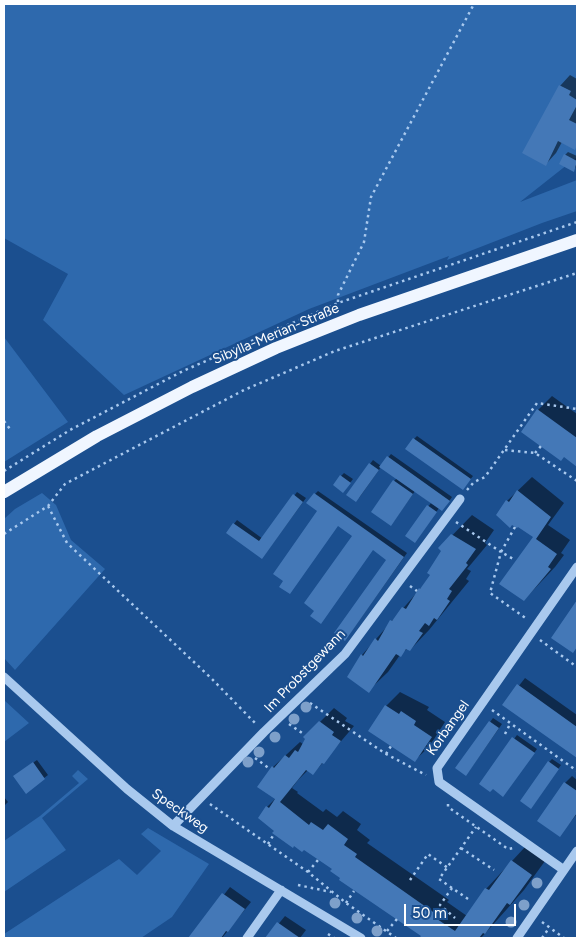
<!DOCTYPE html>
<html>
<head>
<meta charset="utf-8">
<style>
  body { margin:0 }
  #map { position:relative; width:581px; height:942px; overflow:hidden; background:#1b4f8f; font-family:Figtree,sans-serif }
  canvas { display:block }
  .frame { position:absolute; inset:0; border:5px solid #fff; pointer-events:none }
  .scale { position:absolute; left:404px; top:904px; width:112px; height:22px; box-sizing:border-box; border:2px solid #fff; border-top:0; padding-left:6px; font-size:15px; line-height:18px; white-space:nowrap; color:#fff; -webkit-text-stroke:4px #1b4f8f; paint-order:stroke }
</style>
</head>
<body>
<div id="map">
<canvas width="581" height="942"></canvas>
<div class="frame"></div>
<div class="scale">50 m</div>
</div>
<script>
const ctx = document.querySelector('canvas').getContext('2d');
ctx.lineJoin = 'round';
function fillPath(path, color) { ctx.fillStyle = color; ctx.fill(path, 'evenodd'); }
function strokePath(path, color, width, dash) { ctx.strokeStyle = color; ctx.lineWidth = width; ctx.lineCap = dash ? 'butt' : 'round'; ctx.setLineDash(dash || []); ctx.stroke(path); }
function drawText(font, color, halo, rows, align = 'center') {
  ctx.font = font + ' Figtree,sans-serif'; ctx.lineWidth = 4; ctx.setLineDash([]); ctx.textBaseline = 'middle'; ctx.strokeStyle = halo; ctx.fillStyle = color; for (const [text, x, y, turn = 0] of rows) {
    ctx.save(); ctx.translate(x, y); ctx.rotate((+turn || 0) * Math.PI / 180); ctx.textAlign = isNaN(turn) ? turn : align; if (halo) ctx.strokeText(text, 0, 0); ctx.fillText(text, 0, 0); ctx.restore();
  }
}
fillPath(new Path2D(`
  M4,4H577V157L520,202L577,180V211L542,223L447,260L449,256L309,309L124,395L43,320L68,274L4,238Z
  M4,337L68,422L4,462Z
  M42,493L56,505L71,540L105,569L15,670L4,658V519L15,509Z
  M4,700L29,723L4,742Z
  M78,770L88,779L42,818L66,850L4,892V841L40,816L79,783L72,776Z
  M148,828L209,864L172,917L141,938H4V934L119,859L137,875L161,851L141,834Z`), '#2e69ad');
fillPath(new Path2D(`
  M570,75L577,79V146L574,148L562,142L556,153L546,164L560,86Z
  M568,152L577,156V166L573,170L565,155Z
  M552,396L577,414V465L564,456L538,410Z
  M417,436L473,476L466,485L414,439Z
  M391,454L452,497L445,507L439,508L418,538L406,536L431,503L415,491L394,521V481L397,478L381,467L359,498L370,464L373,460L381,466Z
  M344,473L353,479L346,488L341,476Z
  M532,477L564,503L548,525L570,540L561,553L564,555L555,567L524,600L534,537L507,501Z
  M318,491L407,553L348,636L388,559L319,511L315,494Z
  M297,492L306,498L265,554L227,533L237,520L263,539Z
  M472,515L494,530L485,543L487,545L467,569L471,571L466,579L469,581L429,630L410,650L408,648L400,655L388,672L368,691L362,655L428,580L443,550L440,548Z
  M525,678L577,715V757L504,705Z
  M400,692L429,707L427,710L445,722L429,747L415,760L370,730L386,706Z
  M334,708L347,718L345,721L354,726L313,774L308,770L298,780L292,788L298,792L297,793L323,812L326,809L337,817L343,811L361,824L357,830L370,840L367,843L449,900L447,902L467,916L486,889L525,847L545,861L524,890L481,938H420L422,935L341,878L334,869L275,830L267,807L276,798L273,767L300,742L303,744L307,738L305,737Z
  M493,718L502,724L469,771L457,768Z
  M517,735L537,749L506,792L481,784Z
  M552,759L561,765L534,804L549,762Z
  M37,760L48,775L26,792L18,773Z
  M572,776L577,780V814L560,835L565,783Z
  M4,797L8,802L4,806Z
  M230,887L251,902L222,938H190Z
  M285,916L306,930L300,938H267Z`), '#0007');
fillPath(new Path2D(`
  M559,85L571,91L569,95L577,100V105L569,120L577,124V145L575,150L558,141L546,166L522,153Z
  M564,154L577,161L574,172L559,164Z
  M537,409L577,438V467L564,457L561,461L521,432Z
  M413,438L471,479L463,490L405,449Z
  M387,456L450,501L442,511L379,467Z
  M369,463L379,470L356,502L346,495Z
  M340,475L351,483L343,493L333,485Z
  M393,480L413,494L391,526L371,512Z
  M517,490L551,517L536,539L557,554L548,567L551,569L524,601L499,584L533,537L518,527L517,528L512,525L510,528L496,515L506,500L509,502Z
  M314,493L404,557L345,641L334,633L386,560L373,550L321,624L310,616L314,611L304,603L352,536L338,526L290,594L279,587L283,581L273,574L317,511L306,503Z
  M293,494L303,502L262,559L226,533L233,523L259,541Z
  M427,505L437,512L415,543L405,536Z
  M451,534L476,549L466,563L468,565L449,589L452,591L447,599L450,601L437,620L434,618L429,626L425,623L419,631L423,633L410,651L406,649L401,657L396,654L369,693L347,677L361,654L363,656L375,638L378,641L390,620L392,621L402,607L406,609L419,588L420,589L430,575L427,573L441,551L438,548Z
  M577,600V647L573,653L551,638Z
  M517,684L577,727V758L502,705Z
  M385,705L399,714L401,711L416,721L414,725L432,737L415,762L368,731Z
  M319,721L334,732L332,735L341,741L324,764L322,763L313,775L306,770L280,802L309,825L311,822L323,830L328,824L348,839L344,845L357,854L355,857L436,914L434,917L455,931L485,888L489,890L511,860L532,875L510,905L507,903L485,934L483,933L479,938H419L421,936L339,880L340,878L330,871L332,869L304,850L302,852L294,846L293,848L272,833L274,831L258,818L266,806L269,808L275,799L257,787L272,766L274,768L285,755L289,758L295,750L298,752L305,739L303,737Z
  M489,721L499,728L466,776L455,768Z
  M512,737L535,753L503,797L493,789L490,792L479,784Z
  M548,761L559,769L531,809L520,801Z
  M33,762L45,779L26,794L13,776Z
  M564,782L577,791V813L560,837L537,821Z
  M222,893L245,909L228,932L226,931L221,938H188Z
  M277,922L300,938H265Z`), '#4478b7');
strokePath(new Path2D(`
  M338,302V295L364,242L371,197L474,4
  M4,421L10,429
  M505,450L535,453L577,481
  M535,453L541,446
  M4,471L70,430L183,371L338,303L577,222
  M467,490L474,482L485,477L537,403L577,409
  M48,506L67,543L211,678L256,724
  M456,522L501,552L490,593L527,619
  M515,527L501,552L515,560
  M4,534L48,506L65,484L244,390L335,351L577,273
  M410,586L417,591
  M540,640L577,667
  M310,703L386,754L426,775
  M492,710L577,771
  M289,724L305,735
  M505,734L510,724
  M386,754L391,746
  M255,758L270,769
  M210,804L308,872L346,903L396,938
  M448,804V807L508,849L513,848
  M268,844L274,834
  M461,848L494,870
  M308,872L318,860
  M410,880L428,854L448,868
  M298,885L331,892
  M452,888L440,905L455,918
  M468,899L439,879L476,827
  M346,903L354,891
  M542,922L564,938
  M387,931L397,919
  M328,934L334,938
  M542,938L549,928`), '#a9c9ee', 2.5, [2.5, 4]);
strokePath(new Path2D(`
  M4,677L127,789L173,826L361,938
  M173,826L264,732L345,654L460,499
  M564,870L439,782L437,768L577,567
  M247,938L281,890
  M517,938L577,851`), '#a9c9ee', 9);
strokePath(new Path2D(`
  M4,492L97,436L192,387L276,348L359,315L577,240`), '#f0f6ff', 12);
ctx.fillStyle = '#7ea0ca';
for (const [x, y] of [
  [306,707],
  [294,719],
  [275,737],
  [259,752],
  [248,762],
  [537,883],
  [335,903],
  [524,905],
  [357,918],
  [511,922],
  [377,931]
]) { ctx.beginPath(); ctx.arc(x, y, 5.5, 0, 2 * Math.PI); ctx.fill(); }
drawText('14px', '#fff', '#1b4f8f', [
  ["Sibylla-Merian-Straße",276,334,-23],
  ["Im Probstgewann",305,671,-46],
  ["Korbangel",448,728,-55],
  ["Speckweg",180,811,35]
]);
</script>
</body>
</html>
